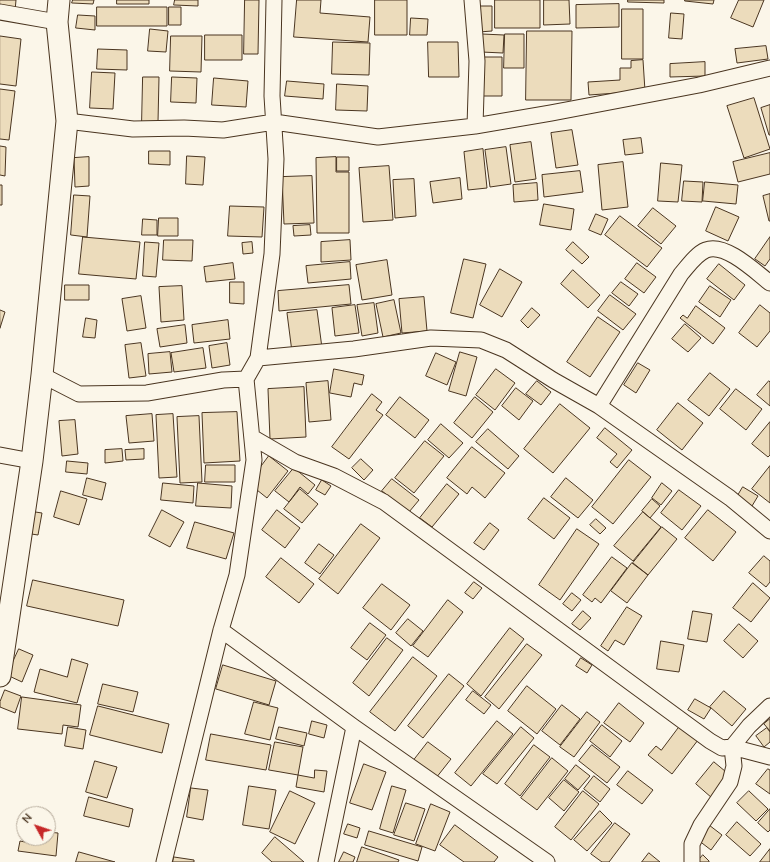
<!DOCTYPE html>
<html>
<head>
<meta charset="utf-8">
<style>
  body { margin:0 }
  #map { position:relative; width:770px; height:862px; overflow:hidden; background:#fbf6e9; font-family:"Nunito Sans",sans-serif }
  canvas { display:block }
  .north { position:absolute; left:16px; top:806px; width:40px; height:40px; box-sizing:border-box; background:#fbf6e9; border:1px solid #b4a999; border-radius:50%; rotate:310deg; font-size:11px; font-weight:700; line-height:16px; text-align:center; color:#4a3520 }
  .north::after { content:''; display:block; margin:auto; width:14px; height:18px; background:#c62828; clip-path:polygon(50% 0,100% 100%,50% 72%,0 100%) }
</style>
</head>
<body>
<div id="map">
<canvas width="770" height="862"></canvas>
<div class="north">N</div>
</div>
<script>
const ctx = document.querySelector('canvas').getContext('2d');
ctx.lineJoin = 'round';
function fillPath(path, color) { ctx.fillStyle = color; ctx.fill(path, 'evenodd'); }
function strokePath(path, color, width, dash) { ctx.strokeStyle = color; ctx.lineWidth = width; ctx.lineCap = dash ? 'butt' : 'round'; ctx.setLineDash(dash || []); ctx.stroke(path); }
const building = new Path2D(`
  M0,0H16L15,11L0,9Z
  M73,0H94L93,4L72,3Z
  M117,0H149V4H117Z
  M175,0H198V6L174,5Z
  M245,0H259L258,54H244Z
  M297,0H321L320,13L370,17L368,42L294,37Z
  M375,0H407V35H375Z
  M495,0H540V28H495Z
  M544,0H569L570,24L544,25Z
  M628,0H664V3L628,2Z
  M685,0H714L713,4L685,1Z
  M739,0H764L753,27L731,18Z
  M619,4V27L576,28V5Z
  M479,6H492V31L479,32Z
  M97,7H167V26H97Z
  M169,7H181V25H169Z
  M622,9H643V59H622Z
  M671,13L684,14L682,39L669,38Z
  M78,15L95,16V30L76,28Z
  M411,18L428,19L427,35H410Z
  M150,29L168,31L166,52L148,51Z
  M527,31H572L571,100H526Z
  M482,34L504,35L503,53L481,52Z
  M505,34H524V68H504Z
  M205,35H242V60H205Z
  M0,36L21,39L16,86L0,84Z
  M171,36H202L201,72L170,71Z
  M333,42L370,43L369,75L332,74Z
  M428,42H458L459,77H429Z
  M766,46L768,59L737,63L735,49Z
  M98,49L127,50V70L97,69Z
  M482,57H502V96H482Z
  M643,60L645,91L589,95L588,82L620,80V68H631V61Z
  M705,62V76L670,77V64Z
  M92,72L115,73L113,109L90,108Z
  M143,77H159L158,122H142Z
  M172,77L197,78L196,103L171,102Z
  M214,78L248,81L246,107L212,105Z
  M287,81L324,84L323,99L285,96Z
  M337,84L368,86L367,111L336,110Z
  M0,89L15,91L9,140L0,139Z
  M754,98L770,149L744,158L727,106Z
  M770,105V135H769L761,108Z
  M572,130L578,165L556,168L551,133Z
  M641,138L643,153L625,155L623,140Z
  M531,142L536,179L515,182L510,145Z
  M0,146L6,147L5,176L0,175Z
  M506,147L511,184L490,187L485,150Z
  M483,149L487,188L468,190L464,152Z
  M149,151H170V165L149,164Z
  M770,153V174L738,182L733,162Z
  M187,156L205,157L203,185L186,184Z
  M89,157V186L75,187L74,158Z
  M336,157V172H349V233H317L316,158Z
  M337,157H349V171H337Z
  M623,162L628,207L602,210L598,165Z
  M661,163L682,165L678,202L658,201Z
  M389,166L393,220L363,222L359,168Z
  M580,171L583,192L544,197L542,175Z
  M312,176L314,223L284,224L282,177Z
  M460,178L462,199L433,203L430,182Z
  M414,179L416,216L395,218L393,180Z
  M684,181L703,182L702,202L682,201Z
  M705,182L738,185L736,204L703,201Z
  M537,183L538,200L514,202L513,185Z
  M0,185H2V205H0Z
  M770,194V221H769L763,196Z
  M74,195L90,196L87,237L71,235Z
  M544,204L574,209L571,230L540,225Z
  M230,206L264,207L262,237L228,236Z
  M716,207L739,217L728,241L706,231Z
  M653,208L676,226L661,244L638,226Z
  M596,214L608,219L601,235L589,230Z
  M620,216L662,248L647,267L605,235Z
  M159,218H178V236H158Z
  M143,219L157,220V235H142Z
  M310,225L311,235L294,236L293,226Z
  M83,237L140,242L136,279L79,274Z
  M770,237V259L765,266L755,259Z
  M164,240H193L192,261L163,260Z
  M350,240L351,260L321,262V242Z
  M145,242L159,243L156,277L143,276Z
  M252,242L253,253L243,254L242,243Z
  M573,242L589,257L582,264L566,250Z
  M464,259L486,264L473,318L451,313Z
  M387,260L392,295L362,300L356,265Z
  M350,262L351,279L308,283L306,266Z
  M233,263L235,279L206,282L204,267Z
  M637,263L656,277L644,293L625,279Z
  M719,264L745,285L734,300L707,279Z
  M500,269L522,282L502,317L480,305Z
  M573,270L600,295L588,308L561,284Z
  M230,282H244V304L230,303Z
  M621,282L638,294L629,306L612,293Z
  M65,285H89V300H65Z
  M349,285L351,304L279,311L278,291Z
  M182,286L184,320L161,322L159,287Z
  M710,286L731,300L720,317L699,302Z
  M610,295L636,314L623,330L598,311Z
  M141,296L146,328L127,331L122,299Z
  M424,297L427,331L402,333L399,299Z
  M394,300L401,333L383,337L376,304Z
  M374,303L378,333L362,336L357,305Z
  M355,305L359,333L335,336L332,308Z
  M760,305L770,313V331L757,347L739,333Z
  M696,306L725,328L713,344L680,318L683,315L687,318Z
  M532,308L540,315L528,328L521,321Z
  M0,310L5,312L0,328Z
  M317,310L322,348L292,352L287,313Z
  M598,317L620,332L590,377L567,362Z
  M86,318L97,320L95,338L83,337Z
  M228,320L230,339L194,343L192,325Z
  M685,324L701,338L688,352L672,339Z
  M185,325L187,343L160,347L157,329Z
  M141,343L146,376L129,378L125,345Z
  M227,343L230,365L212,368L209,346Z
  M203,348L206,368L174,372L171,353Z
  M170,352L172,372L149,374L148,354Z
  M460,352L477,357L466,396L449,391Z
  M436,353L456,362L447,385L426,376Z
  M638,363L650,370L636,393L624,385Z
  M334,369L364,375L362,385L354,383L351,397L330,393Z
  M496,369L515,383L495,410L476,395Z
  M710,373L730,389L709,416L688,400Z
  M328,381L331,420L309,422L306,383Z
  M537,381L551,392L541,405L526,394Z
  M769,381L770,382V406L757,395Z
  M304,387L306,437L270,439L268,389Z
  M516,388L533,401L519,420L502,406Z
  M736,389L762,409L746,430L720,409Z
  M372,394L382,402L376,410L383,415L349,459L332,447Z
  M400,397L429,420L415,438L386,415Z
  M475,397L493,412L472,438L454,423Z
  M678,403L703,423L682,450L657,430Z
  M560,404L590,428L553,473L524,449Z
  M237,412L240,461L204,463L202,413Z
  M152,414L154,441L129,443L126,416Z
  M173,414L177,477L159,478L156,415Z
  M199,416L202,482L180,483L177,417Z
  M75,420L78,454L62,456L59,421Z
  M770,422V455L768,457L752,444Z
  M441,424L463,443L449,458L428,440Z
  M605,428L632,450L617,468L610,462L617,454L597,438Z
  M488,429L519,456L508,469L476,442Z
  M425,441L444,456L414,493L395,478Z
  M472,447L505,473L485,498L472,487L467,494L447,478Z
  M122,449L123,461L105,463V450Z
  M144,449V459L126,460L125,450Z
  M269,456L288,471L267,498L252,486L259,469Z
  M361,459L373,470L364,480L352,468Z
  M629,460L651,477L613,524L592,507Z
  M67,461L88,463L87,474L66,472Z
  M206,465H235V482H205Z
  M770,466V503L752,489Z
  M294,468L315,485L308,494L300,487L289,502L275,491Z
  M87,478L106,483L102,500L83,495Z
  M566,478L593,500L578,518L551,497Z
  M392,479L419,500L409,512L382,491Z
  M322,480L331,486L325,495L316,490Z
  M163,483L194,486L193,503L161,500Z
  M198,483L232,486L231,508L196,506Z
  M662,483L672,491L661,505L652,498Z
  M447,484L459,494L432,527L420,518Z
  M743,487L758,496L752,506L737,497Z
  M300,489L318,504L302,523L284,509Z
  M679,490L701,506L682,530L661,513Z
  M61,491L87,499L79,525L54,517Z
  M544,498L570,518L554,539L528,519Z
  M652,499L660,506L650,518L642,511Z
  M162,510L184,522L170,547L149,536Z
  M277,510L300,528L285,548L262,530Z
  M708,510L736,532L713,561L685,538Z
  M29,511L42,513L38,535L25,533Z
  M643,512L661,527L633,561L614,546Z
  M596,519L606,528L600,534L590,525Z
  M195,522L234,533L226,559L187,548Z
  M490,523L499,530L484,550L474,543Z
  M361,524L380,538L338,594L319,579Z
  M662,527L677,539L648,575L633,563Z
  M577,529L599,544L560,600L539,585Z
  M319,544L334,555L320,574L305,563Z
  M764,556L770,561V582L766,587L749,573Z
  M612,557L627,568L601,603L595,598L592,602L583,595Z
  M281,558L314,584L299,603L266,577Z
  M632,563L648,575L627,603L611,591Z
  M33,580L124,600L118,626L27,606Z
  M474,582L482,588L473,599L465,593Z
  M753,583L770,598L751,622L733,608Z
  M382,584L410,605L391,630L363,608Z
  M572,593L581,600L572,611L563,604Z
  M448,600L463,612L428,657L413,646Z
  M627,607L642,616L624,645L615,640L608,651L601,646Z
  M583,611L591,618L580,630L572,624Z
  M693,611L712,614L707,642L688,639Z
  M408,619L423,631L411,646L396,633Z
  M370,623L386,635L367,660L351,648Z
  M739,624L758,641L743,658L724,641Z
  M510,628L524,639L481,696L467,684Z
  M387,638L403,650L369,696L353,683Z
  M661,641L684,645L679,672L657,669Z
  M527,644L542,655L499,709L485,697Z
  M19,649L33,655L22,682L7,675Z
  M413,657L437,676L395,731L370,712Z
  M581,658L592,665L587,673L576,666Z
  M72,659L88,664L77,703L34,692L40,669L67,677Z
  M223,665L276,681L269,705L216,689Z
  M449,674L464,686L423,738L408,726Z
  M103,684L138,692L133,712L98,704Z
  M527,686L556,709L537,734L508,711Z
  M5,690L21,696L15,713L0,707V702Z
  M473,691L491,705L484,714L466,700Z
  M724,691L746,709L732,726L710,707Z
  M22,697L81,705L78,727L63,725L62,734L18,729Z
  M695,699L711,708L704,719L688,710Z
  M254,702L278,708L270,740L245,734Z
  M619,703L644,723L630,742L604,723Z
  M562,705L580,719L560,745L542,731Z
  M98,706L169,724L162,753L90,735Z
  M587,712L600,722L574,757L560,747Z
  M770,719V731L764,724Z
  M312,721L327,725L324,738L309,734Z
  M497,721L513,734L471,786L455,773Z
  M602,725L622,741L610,757L590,741Z
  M680,726L698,740L672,774L648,755L656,746L661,750Z
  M68,727L86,730L83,749L65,746Z
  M279,727L307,733L304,746L276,739Z
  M521,727L534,738L497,784L483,774Z
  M767,728L770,732V742L764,747L756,736Z
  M211,734L271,745L266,770L206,760Z
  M275,742L303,747L298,775L269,770Z
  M428,742L451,759L436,778L414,760Z
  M534,745L550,757L520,796L505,784Z
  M592,745L620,767L607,783L579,761Z
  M552,758L568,771L537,810L521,798Z
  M95,761L117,767L107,798L86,792Z
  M714,762L731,776L712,798L696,784Z
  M364,764L386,772L372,810L350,803Z
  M576,765L590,776L578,790L565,779Z
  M768,769L770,770V794L756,784Z
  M315,770L327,771L324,792L296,787L298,775L314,778Z
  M628,771L653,790L642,804L617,785Z
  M594,776L610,789L600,802L584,789Z
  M564,780L579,792L564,811L549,798Z
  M249,786L276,790L269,829L243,825Z
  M392,786L406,790L393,833L380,829Z
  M191,788L208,790L203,820L187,817Z
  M290,791L315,803L295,844L270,832Z
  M583,791L599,804L571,840L555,827Z
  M749,791L768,809L756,821L737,803Z
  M89,797L133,809L129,827L84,816Z
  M406,803L425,809L414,841L394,835Z
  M431,804L450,812L435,851L416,844Z
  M770,809V830L768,832L758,823Z
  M600,811L612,823L587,851L574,840Z
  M737,822L761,844L750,856L726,835Z
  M615,823L630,834L609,862H602L591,854Z
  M348,824L360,828L357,838L344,834Z
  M455,825L498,857L494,862H464L440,845Z
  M709,825L722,835L711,850L698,840Z
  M369,831L422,847L418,861L365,845Z
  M48,832L58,833L56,856L18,851L20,841L25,842V838H48Z
  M275,837L304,862H272L262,853Z
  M362,847L399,860L398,862H357Z
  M770,849V862H760Z
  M79,852L115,862H76Z
  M344,852L355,857L353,862H339Z
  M649,853L660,862H642Z
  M703,855L709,861V862H697Z
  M174,857L194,860V862H173Z`);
fillPath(building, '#ecdcbc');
strokePath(building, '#4a3520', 1);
const street = new Path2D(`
  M472,0L477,61L475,126
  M0,12L57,22
  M67,121L133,129L184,128L223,130L274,122L378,137L475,126L551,113L699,85L770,68
  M258,358L272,254L276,159L272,96L274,0
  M42,375L79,394L147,393L223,380L246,379L258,358L354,349L431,338L481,340L506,350L553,380L599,406L730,498L770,531
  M599,406L681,274C688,266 696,254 706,250C725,242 756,272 770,283
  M252,437L295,462L334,476L384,502L710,741L722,748L732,747L770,757
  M0,455L32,461
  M221,630L354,727L547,862
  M164,862L221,630L237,575L254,460L246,379
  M326,862L354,727
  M692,862V844L701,825L730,782L734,766L732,747L749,726L770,706`);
const secondary = new Path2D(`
  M0,676L32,461L42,375L67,121L57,22L59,0`);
strokePath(street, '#4a3520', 17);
strokePath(secondary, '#4a3520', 23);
strokePath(street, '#fbf6e9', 15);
strokePath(secondary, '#fbf6e9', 21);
</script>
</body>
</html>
